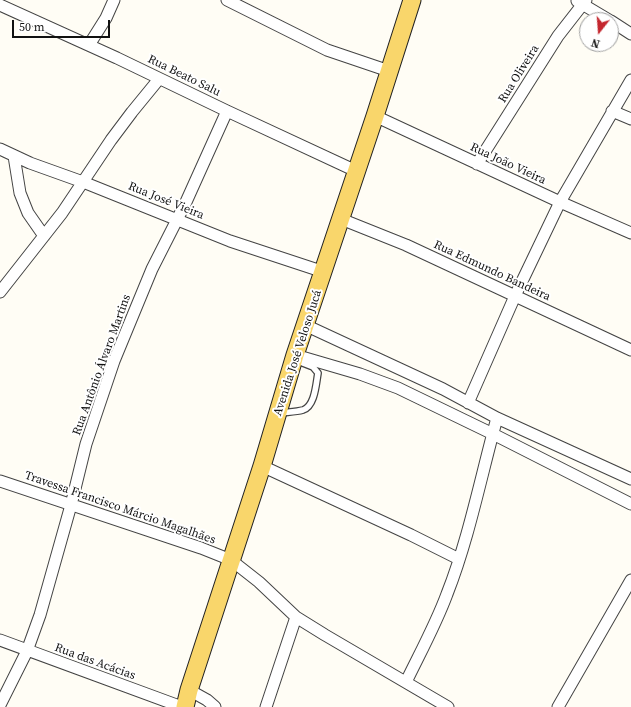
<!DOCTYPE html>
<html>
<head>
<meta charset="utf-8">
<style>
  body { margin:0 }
  #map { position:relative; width:631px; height:707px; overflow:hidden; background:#fffdf5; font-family:"Source Serif 4",serif }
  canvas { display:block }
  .north { position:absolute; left:579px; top:12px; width:40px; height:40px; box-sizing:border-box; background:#fff; border:1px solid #a0a0a0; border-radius:50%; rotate:197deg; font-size:11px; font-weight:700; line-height:16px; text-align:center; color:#111 }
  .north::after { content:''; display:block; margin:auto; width:14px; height:18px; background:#c4262e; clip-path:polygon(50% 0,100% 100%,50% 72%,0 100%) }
  .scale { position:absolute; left:12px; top:20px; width:98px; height:18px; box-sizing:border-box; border:2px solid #111; border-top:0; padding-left:5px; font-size:12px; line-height:14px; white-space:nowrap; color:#111; -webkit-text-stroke:3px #fff; paint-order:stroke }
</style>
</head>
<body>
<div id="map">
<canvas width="631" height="707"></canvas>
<div class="north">N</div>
<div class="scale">50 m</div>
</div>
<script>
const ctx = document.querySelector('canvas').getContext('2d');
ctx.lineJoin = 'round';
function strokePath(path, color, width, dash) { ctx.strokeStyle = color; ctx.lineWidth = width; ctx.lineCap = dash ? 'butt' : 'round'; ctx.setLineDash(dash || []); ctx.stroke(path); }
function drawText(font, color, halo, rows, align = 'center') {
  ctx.font = font + ' "Source Serif 4",serif'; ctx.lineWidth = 4; ctx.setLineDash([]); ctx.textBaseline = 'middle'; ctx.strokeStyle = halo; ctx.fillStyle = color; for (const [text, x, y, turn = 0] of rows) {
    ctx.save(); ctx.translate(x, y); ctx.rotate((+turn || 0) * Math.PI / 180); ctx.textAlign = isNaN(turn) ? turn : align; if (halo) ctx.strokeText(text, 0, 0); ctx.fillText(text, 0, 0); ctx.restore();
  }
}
const lane = new Path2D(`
  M280,413C287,412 296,412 303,410C315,406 316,384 318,373L313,367L295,360`);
const street = new Path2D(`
  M227,0L327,50L389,71
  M577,1L609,20
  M0,5L117,58L227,111L356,171
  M611,21L631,34
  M89,45L106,18L114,0
  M612,111L631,119
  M375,116L560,202L631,233
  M0,149L30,163L83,182L230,241L324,272
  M14,156L20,193L28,213L44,236
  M477,164L558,36L586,0
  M341,219L406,245L631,350
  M0,292L62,213L111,140L132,112L159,79
  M305,325L443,389L497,418L631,479
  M295,355L360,374L398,388L493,434L631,504
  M468,403L515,296L560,202L631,80
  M262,466L411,535L459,559
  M0,481L201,548L231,560L259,582L296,617L325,635L448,707
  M0,640L182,707
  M406,682C420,653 436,624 447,594C469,538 481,476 497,418
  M189,690L207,700L215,707
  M0,705L27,651L40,615L71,505L86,444L114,361L152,269L186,202L227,111
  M266,707L296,617
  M558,707L631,580`);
const primary = new Path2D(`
  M185,707L189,690L262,466L295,355L375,116L412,0`);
strokePath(lane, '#444', 8);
strokePath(street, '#444', 13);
strokePath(primary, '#222', 19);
strokePath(lane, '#fff', 5.5);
strokePath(street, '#fff', 11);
strokePath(primary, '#f9d66b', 17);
drawText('12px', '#111', '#fff', [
  ["Rua Oliveira",519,74,-58],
  ["Rua Beato Salu",184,76,26],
  ["Rua João Vieira",508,164,25],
  ["Rua José Vieira",166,201,22],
  ["Rua Edmundo Bandeira",492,271,25],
  ["Avenida José Veloso Jucá",298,353,-72],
  ["Rua Antônio Álvaro Martins",102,365,-70],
  ["Travessa Francisco Márcio Magalhães",120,508,19],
  ["Rua das Acácias",95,662,20]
]);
</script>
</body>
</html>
